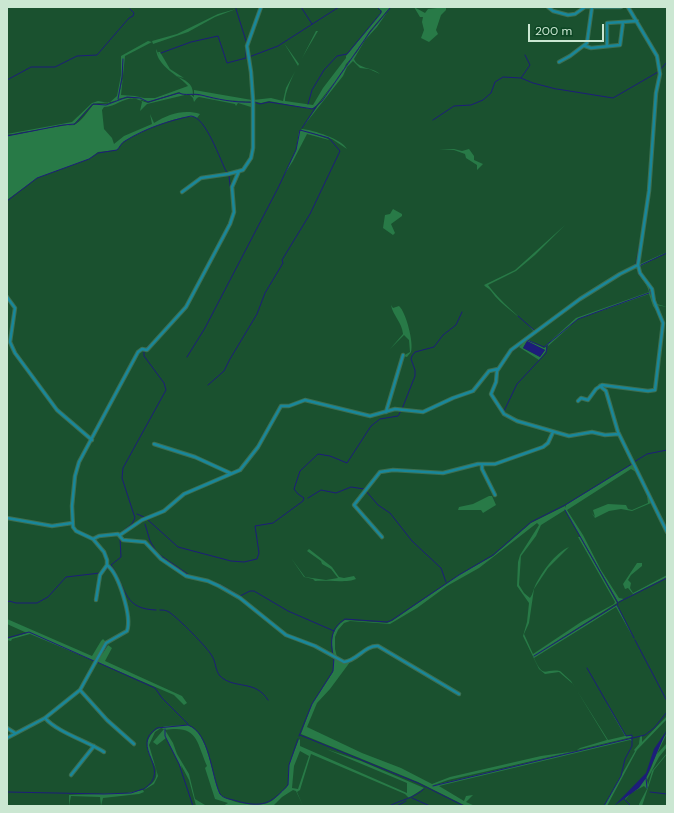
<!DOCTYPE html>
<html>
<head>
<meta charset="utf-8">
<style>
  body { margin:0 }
  #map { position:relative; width:674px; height:813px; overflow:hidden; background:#1a512f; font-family:"DM Sans",sans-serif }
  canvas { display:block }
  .frame { position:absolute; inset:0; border:8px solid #cbe7d2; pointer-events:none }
  .scale { position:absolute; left:528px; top:24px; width:76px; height:18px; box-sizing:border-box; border:2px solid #cbe7d2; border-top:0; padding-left:5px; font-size:12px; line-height:14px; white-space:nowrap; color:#cbe7d2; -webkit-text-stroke:3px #0c4624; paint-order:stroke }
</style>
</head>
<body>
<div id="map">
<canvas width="674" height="813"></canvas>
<div class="frame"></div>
<div class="scale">200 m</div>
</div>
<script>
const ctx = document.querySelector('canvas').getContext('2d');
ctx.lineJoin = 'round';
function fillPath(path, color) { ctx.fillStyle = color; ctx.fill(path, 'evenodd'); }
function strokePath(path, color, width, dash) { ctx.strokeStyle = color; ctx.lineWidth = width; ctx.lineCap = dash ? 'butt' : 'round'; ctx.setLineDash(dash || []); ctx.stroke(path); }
fillPath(new Path2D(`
  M377,7H390L369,32L357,52L346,64L343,71L316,106L311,109L269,101L261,103L253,101V100L271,98L283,101L286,88L298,66L284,43L299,64L316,31H318C309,46 285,85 285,101L313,105L323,88L346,58V56L381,13L382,11Z
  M414,7L425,13L428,9L446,7V10L441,15L436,30L438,34L429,42L421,38L424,30L422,22L423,17H420Z
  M390,8L377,27L365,40L354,59C358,69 372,67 380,74L369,69L360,68L353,61L347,67L343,76L302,128L370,32Z
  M236,9L215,17L188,32L153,44L152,41L177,34L218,14Z
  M148,41L152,42L125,56L121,95L135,96L144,98H155L188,86C179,75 157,67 156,49L159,55L158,52H160L170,69L184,78L176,76C185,80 193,83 193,94L184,95L179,92L148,102C135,98 134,95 118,99L123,77V57L122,77L118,100C134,96 134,99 148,103L179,93L184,95L190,94L194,97V95C203,95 211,99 219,100L194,94V90L252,100V102L225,100L252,103V119L251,107L238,103L236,106L235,104L199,97L197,98L194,102L193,98L189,94L147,104L140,111L142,102L140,99C126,95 118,106 104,107L102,110L104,129L112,138L114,144L124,136L152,124L150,114L154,123C168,114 184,109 200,114L197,118C185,111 137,133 125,141C121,143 120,147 117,150L98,152L89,159L37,178L7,200V136C26,133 42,129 61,125C65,125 70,126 74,125C81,122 88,111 93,105C102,103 109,106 117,100C108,104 101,102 92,104L73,125C55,126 39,130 22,132C17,133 11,135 7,134L72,122L92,103L98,101L109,103L117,96L121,75V56Z
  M302,129C313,130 342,139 347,149L332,139L306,131L328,139L329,140L307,134L293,161L284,175L296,150L299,132Z
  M454,149L462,151L469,149L474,156V160L483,164L477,170V165L466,158L465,154L454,150H439Z
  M393,209L402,214V216L391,224L395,233L393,235L383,228L385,215L390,214Z
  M565,225L535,255L516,271L488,285C500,301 519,317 535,331L586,294L636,264L642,231L638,264L633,266H637L643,278L638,265L667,252L639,267L642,274L651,285L657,304L667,307L656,305L651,286L645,279C652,291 657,306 662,319L653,306L649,294L578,319L547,347L549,344L544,347L576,318L649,292C647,282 638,277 636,266L634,267L588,295L533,335L527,339L544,348L546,347L547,350L539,360L519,347L524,341L510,353L500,367L511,350L537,331L535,333C523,317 501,306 491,291C489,288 486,288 484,285L515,270ZM527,341L545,350L540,357L523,348Z
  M391,305L393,308L399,306C406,312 414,343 411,352C410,354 408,355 407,357L403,356L410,352L409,340L404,335L390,349L403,334C402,322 393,316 391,305Z
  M632,464L636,472L631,469L567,510L583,535L601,570L619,598L624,599L633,594L628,588L625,589L623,584L637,563H642V566L631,575L628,580L631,583L630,588L633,593L667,575V577L618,602L565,510L541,525L536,536L521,556L519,585L524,593L530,598C533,594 533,590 535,586C542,572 555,553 569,547L548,568L534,589L529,623L524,634L533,654L581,622L614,604L615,602L578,537H580L617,603L533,656L617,605L634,639L616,607L534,658C544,680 544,668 560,671L571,681L608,740L625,736L605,701L626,736H632V737L577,750L580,748L607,740L573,684L559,672L545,674L539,669L523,636L527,622L529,603L517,586L518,562L520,555L539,525L537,523L479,568L447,586L417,608L390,624L350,621L344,623L338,630L335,637V649L337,657L334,656C330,641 331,629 345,620L387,623L392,621L459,575L493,556L531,523L565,506V508L566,505Z
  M647,495L651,503L632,511L621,509L609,511L595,518L591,512L595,517L593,510L608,504L626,505L628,509L632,510L648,503Z
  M489,496H492L496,505L483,513L481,510H458L459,507L473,504Z
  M309,549L332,567L339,577L344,578L354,576L356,579C348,583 326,580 315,581L313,579L304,577L291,558L305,577L326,580L338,578L331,569L322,564L321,561L307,551Z
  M7,619L92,656L101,641L103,639L106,642L94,661L30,634L12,639L11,641L7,640V639L27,633L7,624Z
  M108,645L112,648L105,661L182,696L187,703L184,705L174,695L97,662Z
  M334,658L339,660L350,662L330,689L317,703L307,727L362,753L401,768L432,784L450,777L541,756L576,751L448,780L431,786L631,738L632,741L630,740L439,786L464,801L466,796L473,795L466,802L475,806H466L418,782L301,734L312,704L333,672Z
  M667,716V719L637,750L607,806H604L635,751L634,750L639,744L640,736H642V742Z
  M188,725C209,733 211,775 220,794C229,803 258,808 270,802C276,799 280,792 286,788L288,785L289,765L299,739L300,740V746L407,793V783L326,749L361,761L424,788L409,798L405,794L311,754L300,790L297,792L303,806L296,791L293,790L282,797L273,806H223L228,803L215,799L205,768L207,766C196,741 198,725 165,730L173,743L177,754L189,774L195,799L205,805L217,806H196L189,780L181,765L182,769L166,738L157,745L153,742L164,729L161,728L155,732L149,745L158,776L154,784L144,790C147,786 154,784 156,777C158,769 153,763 150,756C147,750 146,744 149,738C158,722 172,727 188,725ZM300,751L309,756L298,789L292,788L294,766Z
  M667,733L657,754L667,743V747L659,757L647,780L648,785L652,771L667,753V754L654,770L642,806H639V804L647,789L644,786L631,793L625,800C626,795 641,785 646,778C655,764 656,746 667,733Z
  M143,790L144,792L139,794L103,798L101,806L100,797L71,796L69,806V795L127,793Z`), '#287a47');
fillPath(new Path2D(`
  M527,341L545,350L540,357L523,348Z
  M667,730L646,778L639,788L614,806L646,773L654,749Z`), '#1d1d7a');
strokePath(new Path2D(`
  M236,7V8
  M301,7L312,24
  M236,9L247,44
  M161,53L191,42L218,36L227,63L246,58V47
  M525,55L530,65L521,78L533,83L556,89
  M249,57L278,46L339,7
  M660,70L667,62
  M7,80L31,67H55L77,56L97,55L129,18L133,16L134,13L130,9
  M557,89L613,98L658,72
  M118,99L122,77L123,59
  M254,102L260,104L269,102L313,109L322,101L370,32L391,7
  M308,104L312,90L324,70L337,56L347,54L381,13V11L377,7
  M433,120L454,106L471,105L483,100L491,93L495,82L503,77L521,78
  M302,128L316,107
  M7,136L63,125L75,124L93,104L106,105L127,97L140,98L148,102L179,93C185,96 193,93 201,95C217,99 234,103 252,102
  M229,176L231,193
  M7,201L37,178L89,159L98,153L117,150C120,147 121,143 125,141C146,128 168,121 191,116C206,117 220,160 227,173
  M637,267L639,275L645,281
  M640,268L641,265L667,253
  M649,287L653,301
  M584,295L636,264L640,242
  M572,306L581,300
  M518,316L535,331
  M556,318L567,310
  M527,340L544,347L578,319L649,293
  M146,348L157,337
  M510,353L522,344
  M187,357L205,328L278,188L296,150L300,130L329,138L340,151L310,214L282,260L283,263L265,293L257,314L230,359L224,371L208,385
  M402,409L415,376V370L411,359L412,356L415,352L434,347L443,335L456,325L462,312
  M504,411L517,384L546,353L547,346
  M634,462L647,454L667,450
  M366,491L378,505L390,513L412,541L441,568L446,582
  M308,498L321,490L336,493L351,487L364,489
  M565,510L618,603L617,605L634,638
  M137,514L146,518
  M148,520L178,547L231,561L244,562L257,559L259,553L255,526L273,523L303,501L304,498L298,494L294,489L300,471L318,454L330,456L347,463L371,426L380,419L398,416L401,411
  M145,524L150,541L157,553L189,575
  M119,534L132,524L135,518L122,478L123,468L166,390L164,383L144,356V351
  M120,538L121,557L111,565L113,568C127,592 125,609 156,610
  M103,572L108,568
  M208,580L219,584
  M221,585L240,596L250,591H254L288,611L334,631
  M619,602L667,578
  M7,603L9,601L16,603H37L48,597L66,577L100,573
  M160,610C163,610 166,610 169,612C178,618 207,647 212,656C216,662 215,670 220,676C235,690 255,679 268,700
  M7,638L29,632L94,661
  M635,640L667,701
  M103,652L107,645
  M333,655C330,640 331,628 345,619L387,622L392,620L459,575L493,555L531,522L565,505L632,464
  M534,656L616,605
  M97,662L155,688L162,698L188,724
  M587,668L626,736L632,735V746L625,759L621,776L604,806
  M165,729V736L179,764L193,806
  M300,735L418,783L464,806
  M299,736L312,704L333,671L334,658
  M646,778L647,788
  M433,786L645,735L654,728L667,712
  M144,789C174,769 128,747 157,728L188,725C210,733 211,775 220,794C224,799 231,799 237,801C262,808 271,804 288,785L289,765L298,739
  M7,792L104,794L131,793L143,789
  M650,792L667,794
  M412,798L430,806
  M624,799L631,806
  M389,806C401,800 414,798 424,789
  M397,806L406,801`), '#1d1d7a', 1);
const street = new Path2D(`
  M548,7L553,11L568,15L575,14L585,7H621
  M585,46L591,48L620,45L623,22
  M607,46V23L637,21
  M559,62L570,56L587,43L592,7
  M182,192L201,178L228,174L243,170L251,158L253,148V100L251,72L247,46L261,7
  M7,297L15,308L10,342L15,353L57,410L92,440
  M600,386L606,391L618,432L667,532
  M578,401L581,398L588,400L596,389L602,385L648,391L655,390L663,323L654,301L652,289L640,273L638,265L649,191L656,93L660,74L657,56L628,7
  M386,412L403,355
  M619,434L605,435L592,432L569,436L517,421L504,414L491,394L496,382L497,371L511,350L580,299L620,274L638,265
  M154,444L195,457L230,473
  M482,464V469L495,495
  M7,518L52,526L72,523
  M120,535L142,520L164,511L184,494L240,470L258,447L281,406H289L305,400L370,416L395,409L423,412L453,398L473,391L489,371L498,369
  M382,537L354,505L380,472L393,470L443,473L478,464H495L543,447L548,443L553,432
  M93,539L99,536L118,534L123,540L145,542L161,559L186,576L208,581L219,586L240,598L286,635L315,646L344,662C357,661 365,645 378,646L459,694
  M96,600L100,575L107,565V560L104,552L93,539L76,531L73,527L72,506L75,476L79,462L138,352L142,349L147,350L186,307L230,224L234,212L232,187L239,171
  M80,690L107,720L134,744
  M45,718C57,732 87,741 104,752
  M7,728L15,733
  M7,738L45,718L80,690L106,643L127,631C132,617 119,574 107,565
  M71,775L94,746`);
strokePath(street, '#3d6f50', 4.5);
strokePath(street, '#19879a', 2.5);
</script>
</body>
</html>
